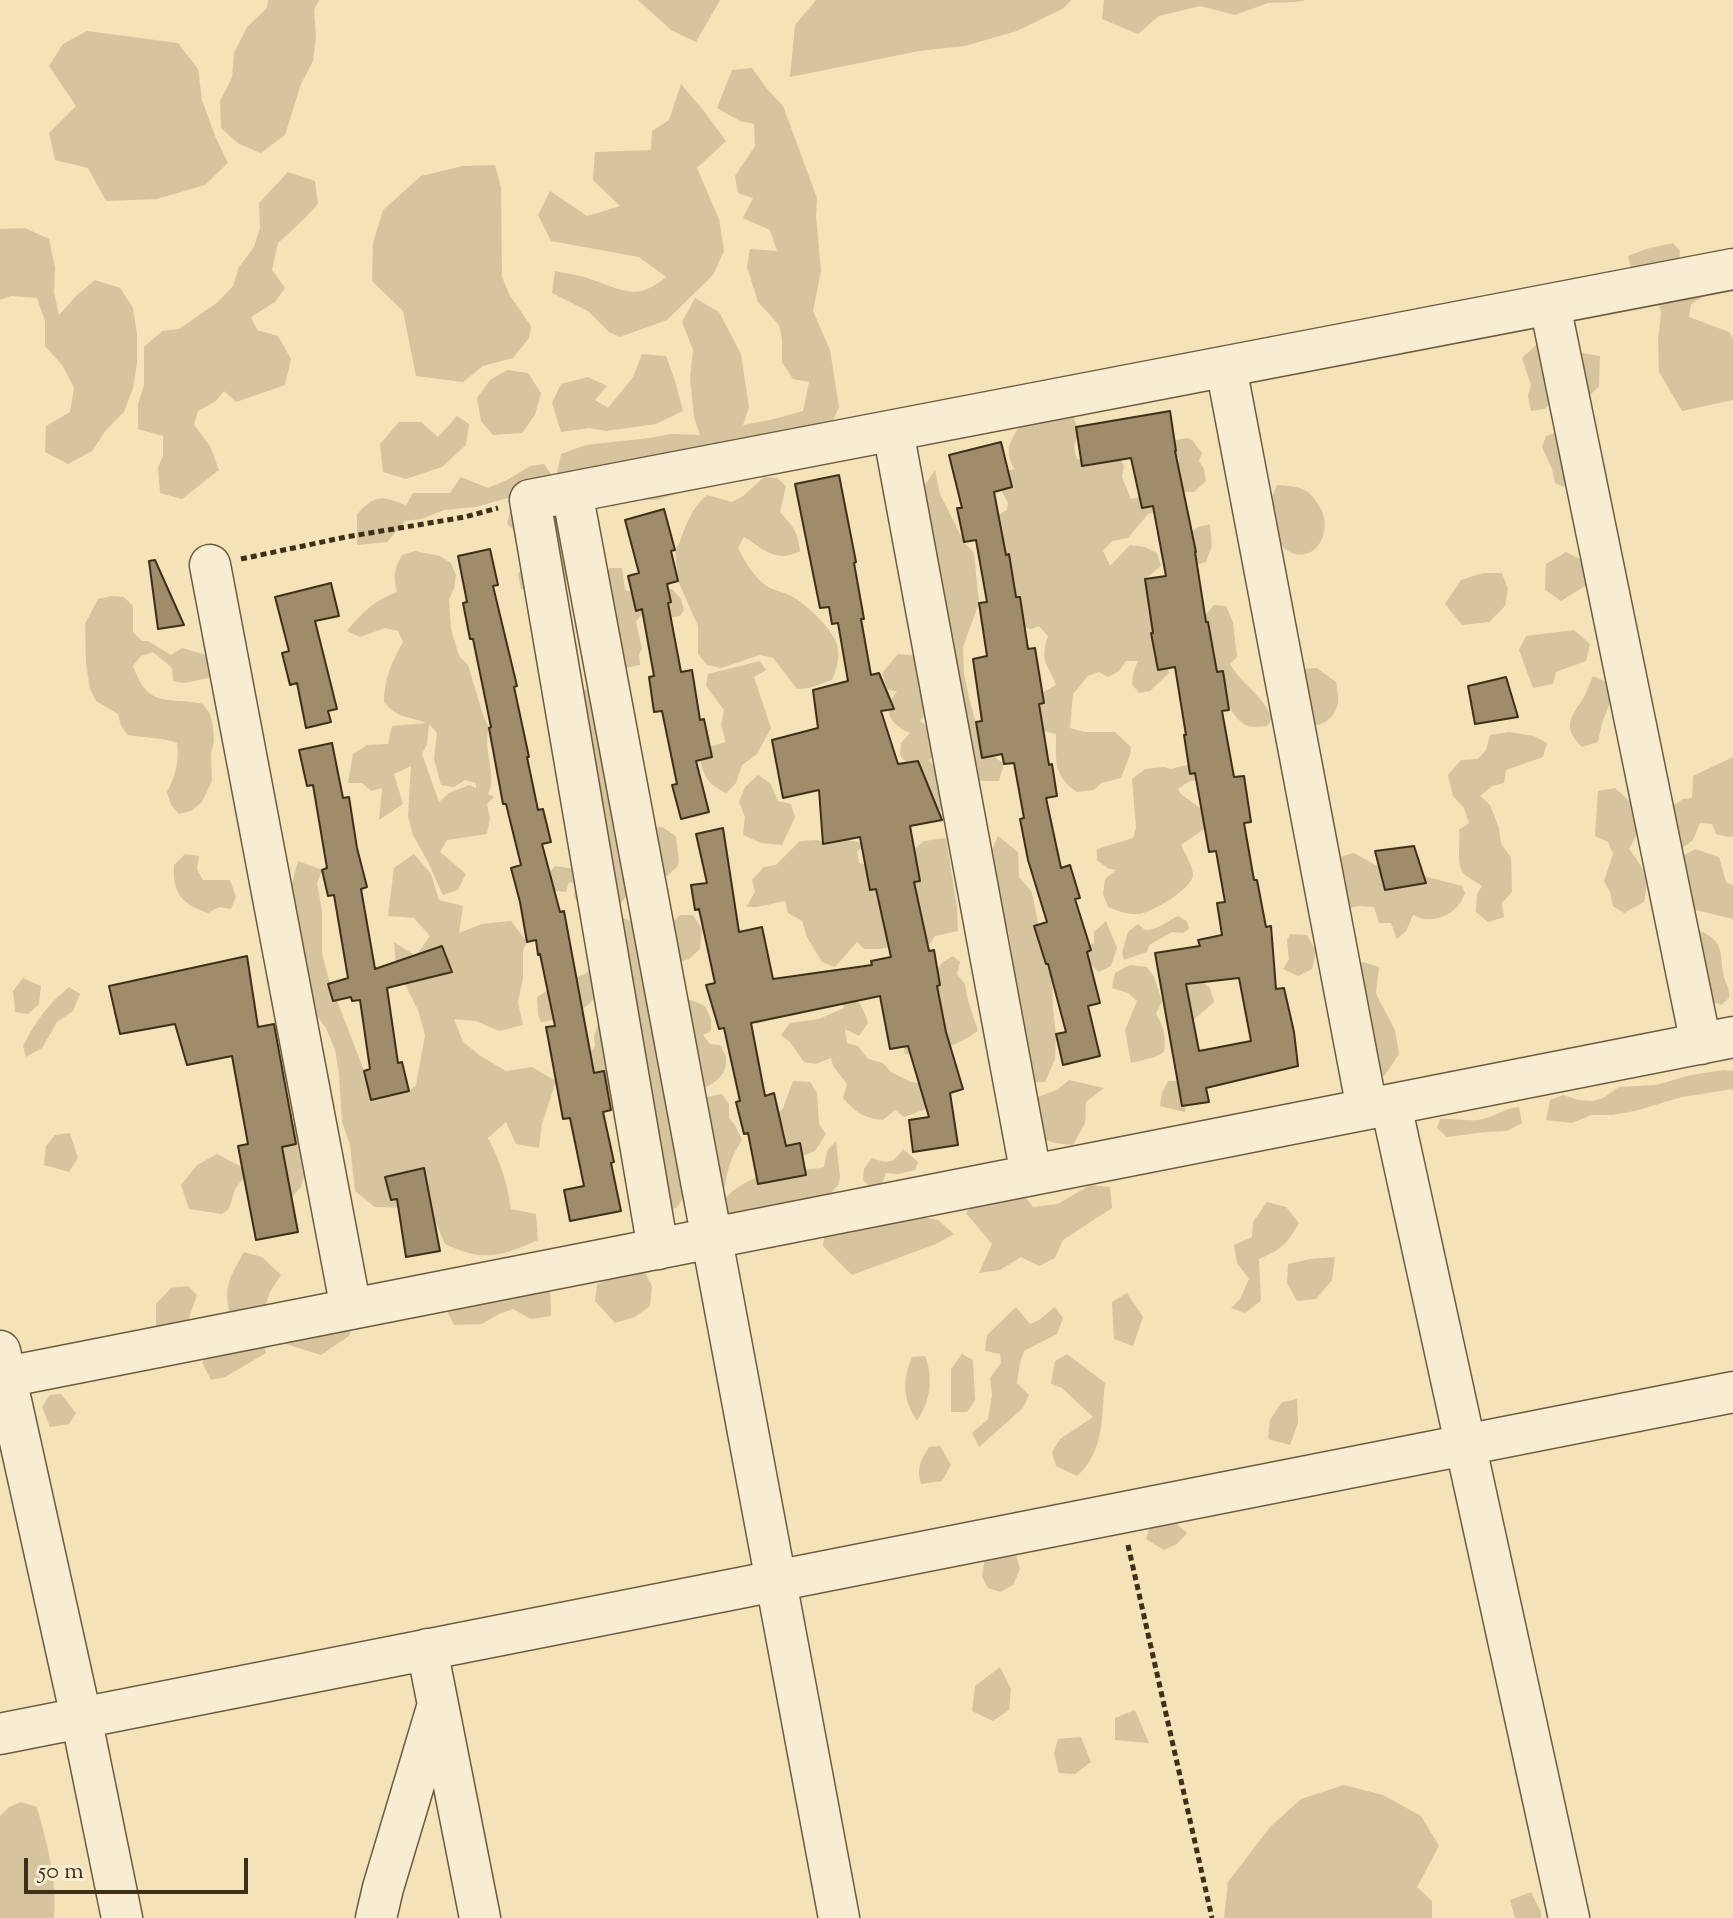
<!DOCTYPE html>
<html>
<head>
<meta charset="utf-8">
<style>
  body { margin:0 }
  #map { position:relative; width:1733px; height:1918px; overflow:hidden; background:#f4e3b9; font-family:"Sorts Mill Goudy",serif }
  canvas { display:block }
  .scale { position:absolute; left:24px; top:1858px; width:224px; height:36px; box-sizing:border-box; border:4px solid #402e17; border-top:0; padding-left:10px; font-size:24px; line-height:28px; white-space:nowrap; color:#402e17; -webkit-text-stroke:6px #f8edd2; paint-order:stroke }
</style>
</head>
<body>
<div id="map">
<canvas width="1733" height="1918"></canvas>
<div class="scale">50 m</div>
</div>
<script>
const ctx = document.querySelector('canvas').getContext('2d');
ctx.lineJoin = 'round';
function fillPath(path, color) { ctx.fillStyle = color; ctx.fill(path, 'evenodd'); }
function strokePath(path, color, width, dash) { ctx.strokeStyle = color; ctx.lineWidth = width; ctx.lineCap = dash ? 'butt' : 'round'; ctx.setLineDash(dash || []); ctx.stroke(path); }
fillPath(new Path2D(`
  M268,0H319L314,10L316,36L313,61L301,84L285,135L261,153L239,144L221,128L220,101L232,78L234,53L247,27L267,8Z
  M638,0H720L696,42L671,30Z
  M816,0H1071L1064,8L1017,31L965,46L919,51L790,77L795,25Z
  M1104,0H1306L1296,2L1268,3L1235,15L1200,6L1159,16L1138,34L1102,19Z
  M87,31L178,43L198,69L202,100L215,136L228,163L205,185L157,199L106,201L88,168L55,160L49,133L76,106L49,66L63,44Z
  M752,68L768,90L783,106L817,198L816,216L821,271L813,311L830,350L839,407L829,430L803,464L784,473L731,479L683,462L690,490L656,500L630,499L613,507L557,473L561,454L586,445L649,438L671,434L700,435L694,417L690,379L693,350L682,322L695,298L719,312L741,354L749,407L743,425L770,420L803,411L809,382L793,379L782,362V340L779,325L758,302L747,267L750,249L777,251L770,230L743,218L753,198L738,193L735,176L755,146L754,124L740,121L717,108L732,70Z
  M681,84L704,111L726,141L697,168L719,219L724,251L713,275L667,320L620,337L609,332L588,311L552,293L555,271C567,274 581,275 593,280C625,291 637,301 666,277L639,257L551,241L538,215L550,191L587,216L620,206L593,180L595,152L651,150L652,131L669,120Z
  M495,165L501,188L502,277L510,296L531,326L529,338L513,358L483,366L463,382L416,376L403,311L372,281L373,243L383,210L421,176L463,166Z
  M288,172L315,181L318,204L303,220L278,243L272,270L285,288L275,302L251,317L257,330L278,336L291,359L285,385L236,402L224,391L216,401L198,411L194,425L210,446L219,470L182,499L160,493L158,467L163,456V436L138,429V404L144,385V347L162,331L179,329L218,302L233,286L239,267L254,247L260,228L259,203Z
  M25,228L49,239L55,268L54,292L59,315L76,296L95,280L120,288L133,308L137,334V363L133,388L124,412L106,430L92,451L68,464L45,452L46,426L70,412L74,388L63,366L45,346V321L37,298L11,296L0,300V229Z
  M1673,243L1680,251L1679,261L1709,293L1691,304L1689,317L1729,332L1733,339V400L1682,411L1659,372L1658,340L1661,313L1658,301L1632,271L1628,256L1646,249Z
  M1548,343L1552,401L1545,409L1531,411L1528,396L1531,385L1522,358L1536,345Z
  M1582,353L1600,356L1599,387L1585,399L1573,361Z
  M642,354L666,356L675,381L683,411L656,424L606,431L589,428L561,432L552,403L561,384L588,377L607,386L595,400L608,408L633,377Z
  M507,370L528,373L541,393L535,415L522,433L493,435L481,421L477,398L490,380Z
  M1027,414L1073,416L1080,434C1073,444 1073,448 1077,459L1088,461L1119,457L1124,466L1122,477L1131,499L1150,495L1176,506L1148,514L1128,538L1112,541L1103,551L1110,566L1130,545L1145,547L1157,553L1161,566L1145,579L1153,593L1158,616L1151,628L1163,648L1169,673L1150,691L1139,693L1132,684L1133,673L1138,661H1126L1119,671L1108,677L1099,672L1088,676L1073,694L1070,728L1085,732H1115L1131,747L1130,755L1121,778L1101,783L1094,790L1077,792C1053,776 1056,760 1056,734L1038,730V695L1056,685C1048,663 1039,663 1048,636L1039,626L1032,629L1016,626L1013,591L1005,549L995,545L994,517L1007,510L1008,503L999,486L1003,472L1014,469C1001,444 1016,435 1027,414Z
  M457,416L469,424L466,445L442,467L406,479L383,472L380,444L399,422H421L438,437Z
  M1558,432L1571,476L1564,487L1555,483L1552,469L1542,447L1546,436Z
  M1186,438L1192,440L1202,453L1199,461L1204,469L1206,481L1194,492H1180L1176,482L1179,457L1158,459L1168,442Z
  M544,464L561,489L572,570L562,589H521L518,574L531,556L527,541L507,524L513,500L518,495L476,507L444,510L421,519L405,521L387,542L357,545V514C375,494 382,496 406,505L413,493H450L461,477L488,488L507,480L530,466Z
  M935,470L940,494L964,542L974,553L979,603L963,647L964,673L969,698L983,748L1004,764L999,781H975L932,568L934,543L921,491Z
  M764,477L777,478L786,486L780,512C793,526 798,532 800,551C776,564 764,549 744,537L738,548C745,562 755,579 768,587C775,591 784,592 791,596C804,603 814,613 824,624C841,643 842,657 832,680L809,688L797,689L773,658L760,655L721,668L707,665L698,654V626L678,581L675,550C680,543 681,538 684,530C690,516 695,505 707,495L732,502L743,496Z
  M1277,485C1302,487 1309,487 1322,511C1330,529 1320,559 1295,554C1278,550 1268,524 1269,508C1270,500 1274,492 1277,485Z
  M1210,524L1212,546L1206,562L1189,567L1186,535L1198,527Z
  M415,551L440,556L451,563L456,575L454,588L449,600L451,629L459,656L468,665L483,715L489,728C482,750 498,776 488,794L494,797L487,804L490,818L487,834L447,840L440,852L466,874L458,890L443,895L428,862L413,835L408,816L411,766L394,774L403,804L379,820L382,788L371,791L362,783H348L353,754L367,745L388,744L392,726L426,723C407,715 400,720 384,702C384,679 392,661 403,642L398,631L385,628L360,637L347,631C361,613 375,600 397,592C393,577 394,569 402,555ZM429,724L437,733L434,759L441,785L454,787L465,780L476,783V788L469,785L449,793L439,802L422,754L427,744Z
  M1566,552L1582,560L1590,583L1561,601L1545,590L1546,564Z
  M610,568H622L625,590L641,596L672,589L681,599L684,610L680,616L671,618L662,612L641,615L636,622L642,649L639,654L640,665L625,668L595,581Z
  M1483,573H1502L1508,589L1505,606L1489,622L1462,625L1445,604L1461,580Z
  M111,596L124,597L133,606V632L142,641H148L171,655L182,648L210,656L215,668L208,678L184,683L173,681L172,668L153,652L141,656L133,666C149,710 166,696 203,704L210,714L213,727L214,741L211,754L212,781L202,802L191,811L179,814L171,805L167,792C175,777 180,760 177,743C162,737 144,738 128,735L121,726L118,714L96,701L90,689L86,663L85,624L98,599Z
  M1214,605L1226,606L1233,622L1237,657L1230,664C1243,686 1262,694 1272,718L1267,726C1262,726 1253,728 1248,726C1222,716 1208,647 1200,621Z
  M1574,630L1590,644L1586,661L1556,672L1553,684L1533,688L1519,650L1526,636Z
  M898,654L912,655L924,670L918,684L927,694L931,709L920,721L928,727L934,755L929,760L934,767L946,773L944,809L934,811L909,766L900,755L901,743L910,733C891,725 880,710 897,692L887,689L882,673Z
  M760,661L766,670L754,677L771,728L757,754L742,765L736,783L726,793C704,783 703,773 698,750L726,742L721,725L724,710L706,686L708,674Z
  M1317,668L1336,682C1337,688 1339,697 1338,703C1332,731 1303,727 1281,727L1303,669Z
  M1593,676L1611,684V700L1602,723L1598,742L1582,747C1560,725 1572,717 1585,695C1588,689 1590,682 1593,676Z
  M588,689L603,699L597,742L606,750L646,829L662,827L676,836L679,862L677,867L659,883H636C617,911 616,910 582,908L574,897L575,884L569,882L566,892L549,890L545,878L555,866L576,869L563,810L561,792L569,694Z
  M1509,732L1534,736L1547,743L1543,757L1506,770L1504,783L1492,786L1480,796L1490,805L1499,828L1501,844L1511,857L1512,892L1502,903L1504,917L1488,922L1476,912L1477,894L1482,886C1477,882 1470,879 1465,875C1455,865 1461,843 1459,830L1469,823L1464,808L1453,796L1448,775L1461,760L1478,759L1486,750L1490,735Z
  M1733,757V836L1729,837L1716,834L1712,824L1700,823L1693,840L1680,850L1671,807L1683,799L1692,798L1693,776Z
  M1203,761L1207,777L1188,782L1178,789L1181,794L1204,811V829L1181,845C1185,853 1192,865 1193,874C1194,888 1151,913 1139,914C1128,915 1118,911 1108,907L1103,894L1105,879L1116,870L1109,869L1097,860V849L1133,838L1136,828L1132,779L1145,769L1164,767L1171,769Z
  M758,775L770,783L778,801L791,804L795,817L782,845L761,843L743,835L745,817L739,802L745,787Z
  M1615,788C1639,808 1646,822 1629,849C1643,867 1650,878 1644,902L1624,913L1613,906L1610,892L1604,881L1613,854L1608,842L1595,836L1598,791Z
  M998,836L1018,852L1019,877L1032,892L1046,964L1052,979L1053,1009L1056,1034L1055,1059L1045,1082L1020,1083L1000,1010L1013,960L1009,934L986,863Z
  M946,838L957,907L958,931L935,936L930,944C908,943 886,950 864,949L857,942L835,967L822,962L807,937L802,921L788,913L785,901L757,907H746L755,892L752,880L764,867L776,865L800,841L817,840L829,844L842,839L869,844L857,851L859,863L870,866L910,852L924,841Z
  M1695,849L1719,857L1726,882L1733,885V919L1692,909L1673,862Z
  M1354,853L1379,867L1385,880L1420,875L1462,886L1465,893C1458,914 1434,926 1413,915L1406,931L1397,939L1391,923H1379L1374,907L1359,906L1343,909L1333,859Z
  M185,854L199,856L197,869L203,880H230L236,897L231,909L219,907L208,913C182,904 172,893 174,865Z
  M414,854L431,874L439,900L463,906L459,933L482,924L511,921L527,942L523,950V978L518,1002L523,1025L499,1031L476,1021L454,1019L463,1042L482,1057L506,1071L532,1067L556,1081L542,1124L539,1148L516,1144L506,1122L488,1138C501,1162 507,1183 511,1209L536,1214L538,1240C500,1257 483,1262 445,1244L435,1221L425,1208L375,1207L355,1191L350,1145L342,1122L339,1074L335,1050L326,1028L311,1008L291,887L298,861L322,870L317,883L322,910V953L328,977L366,1076L384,1095L409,1091L416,1085L425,1035L418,1010L396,967L394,942L416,956L430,936L414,918L388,916L394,868Z
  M680,915H693L702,929L700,949L689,959L672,964L681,1001L691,1000L705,1006L711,1019V1031L703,1035L710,1044L720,1045C722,1048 726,1055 726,1058C728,1077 709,1089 693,1090L702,1098L722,1094L729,1104V1118L735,1125L742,1140C731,1156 727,1171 724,1190L712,1197L686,1192L677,1208L663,1210L617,1097L604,1094L584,1062L595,1046L594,1037L598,1024L600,1005L598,993C584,1014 565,1019 541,1022L538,1015L537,997L558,984L585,974L593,966L620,916L640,926L663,932Z
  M1178,916L1187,921L1189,929L1183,933L1172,932L1149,945L1147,952L1124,960L1122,953L1128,932L1138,924L1145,930C1158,930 1167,921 1178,916Z
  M1106,921L1117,948L1111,966L1099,972L1088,962L1080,948L1094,943V932Z
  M1698,930C1723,941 1720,949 1723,973C1725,984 1730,986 1729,998L1721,1005L1712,1001L1691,942Z
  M1290,934L1307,935L1316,951L1312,969L1298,976L1283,969L1289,959L1287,940Z
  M953,956L960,962L957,974L965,984L967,997L978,1031C956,1046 932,1056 905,1054L903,1041L930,978L943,962Z
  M1363,962L1379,967L1376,994L1395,1030L1399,1054L1385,1075L1370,1081L1360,1015L1368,1006L1354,993L1353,967Z
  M1130,965L1147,967L1154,977L1162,1001L1156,1014C1164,1027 1166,1036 1164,1052L1155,1057L1131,1063L1125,1030L1137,1001L1128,993L1112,988L1115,973Z
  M1197,977L1210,988L1214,1002L1190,1023L1170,988Z
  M23,978L41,986L39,1004L28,1014L15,1012L13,991Z
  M69,987L80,994L73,1011L57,1022L42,1048L26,1057L23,1046C36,1021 47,1005 69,987Z
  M838,988C856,998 862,1002 868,1023L859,1036L845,1029L847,1043L858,1046L868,1059L883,1063L891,1072L911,1082L925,1084L934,1106L904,1117L895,1110L883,1120C862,1118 856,1112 843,1098L847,1084L833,1066L831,1058L816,1064L804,1062L790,1042L781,1035L790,1023L819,1019L844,1008Z
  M1723,1070L1733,1071V1089L1682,1097L1635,1111L1612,1115H1591L1572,1123L1546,1120L1550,1100L1563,1095L1578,1100L1593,1101L1603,1098L1619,1087L1656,1085L1691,1075Z
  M1069,1080L1104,1088L1086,1102L1085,1123L1073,1145L1054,1143L1041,1138L1035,1098L1057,1090Z
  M793,1081L810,1082L817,1093L819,1124L826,1134L815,1151L789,1161L770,1121L783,1108Z
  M1168,1081H1177L1188,1090L1185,1112L1160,1106L1162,1093Z
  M1519,1107L1522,1123L1507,1131L1485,1132L1447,1137L1437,1128L1440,1119C1456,1118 1472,1123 1487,1118C1499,1114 1506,1108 1519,1107Z
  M277,1120L303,1126L307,1165L301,1187L284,1206Z
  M70,1133L78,1158L69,1172L44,1165L46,1146L55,1135Z
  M836,1141L840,1177L838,1185L829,1195L729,1217L719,1206C735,1183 765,1171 792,1170C803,1169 813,1170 824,1167L827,1151Z
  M903,1149L918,1162L915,1170L898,1174L886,1173L881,1186L873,1189L863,1180L864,1169L872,1158C888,1164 893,1164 903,1149Z
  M217,1154L249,1171L235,1189L229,1209L222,1214L189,1209L181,1185L197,1165Z
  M1090,1185L1110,1187L1112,1208L1063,1240L1055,1258L1039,1266L1021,1257L1000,1270L979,1273L992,1244L966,1213L982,1197L1024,1195L1033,1207L1058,1204Z
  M1267,1202L1286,1207L1299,1223C1286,1245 1282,1249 1259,1259L1261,1301L1245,1313L1231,1308L1240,1299L1249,1279L1237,1263L1234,1245L1252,1237L1253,1222Z
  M901,1213L938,1220L954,1234L936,1244L852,1275L823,1246L825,1230Z
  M244,1252L262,1257L281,1275L270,1292L265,1307L230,1315C223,1286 230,1277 244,1252Z
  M1335,1257L1332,1280L1316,1299L1297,1301L1287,1283L1288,1264L1310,1259Z
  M622,1271L645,1272L652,1286L650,1306L635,1317L615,1323L595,1301L597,1285Z
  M550,1284L551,1316L531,1319L513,1309L499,1314L482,1324L454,1325L445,1307Z
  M188,1286L197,1295L188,1321L156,1326V1304L171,1288Z
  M1127,1293L1143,1317L1133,1346L1114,1339L1112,1302Z
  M1016,1307L1030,1324L1039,1320L1055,1307L1063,1318L1057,1334L1024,1351L1020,1363L1017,1383L1029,1395L1023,1408L979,1447L972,1433L988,1419L992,1395L990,1378L1001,1363L1000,1354L985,1351L987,1335Z
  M354,1324L349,1336L321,1355L286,1344L289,1336Z
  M263,1340L266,1353L225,1377L211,1380L202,1362L219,1344Z
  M962,1354L973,1360L975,1400L967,1412H951V1369Z
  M1067,1354L1105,1383C1101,1417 1105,1451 1077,1476L1056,1466L1052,1452L1060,1439L1093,1417L1062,1388L1051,1384L1055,1361Z
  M925,1356C934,1379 930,1401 917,1421C903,1400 902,1380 912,1357Z
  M61,1394L76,1413L69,1424L50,1427L42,1407L50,1395Z
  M1297,1399L1298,1423L1290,1445L1268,1439L1270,1420L1282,1402Z
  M940,1446L951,1465L942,1481L921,1484C916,1469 921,1459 929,1447Z
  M1169,1517L1187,1533L1177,1544L1164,1550L1146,1539L1152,1519Z
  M1014,1548L1020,1569L1013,1585L1000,1592L988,1588L982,1577L985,1557Z
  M1000,1667L1011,1689L1009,1710L993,1721L972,1711L975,1686Z
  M1135,1710L1149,1743L1115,1740V1718Z
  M1081,1737L1091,1762L1075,1774L1059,1773L1054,1753L1058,1739Z
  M1344,1785L1383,1795L1421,1816L1439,1846L1417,1887L1432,1901V1918H1224L1228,1882L1270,1827L1301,1799Z
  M21,1802L37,1807C47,1844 57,1879 54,1918H0V1816L9,1807Z
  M1531,1892L1541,1912V1918H1515L1510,1900Z`), '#d5c49d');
const building = new Path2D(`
  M1170,411L1176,451H1175L1196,552H1195L1206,622H1208L1217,672L1223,671L1229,710L1222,711L1234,777L1244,776L1251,822L1244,823L1254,880H1257L1266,927L1271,926L1276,989L1284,988L1294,1032L1298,1066L1206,1088L1209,1102L1182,1106L1155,953L1200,946L1198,940L1222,935L1217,903L1225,902L1216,851L1209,852L1195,773L1190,774L1184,735H1186L1175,667L1158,670L1151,633H1153L1145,579L1166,576L1153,506L1142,508L1131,458L1082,466L1076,427ZM1239,978L1251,1041L1199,1051L1186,984Z
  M1001,442L1012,487L994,492L1006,555L1009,554L1016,597H1020L1028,649L1035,648L1044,703L1039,704L1049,765L1052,764L1057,796L1046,798L1061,868L1070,865L1080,898L1075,899L1091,950L1087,952L1100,1003L1088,1006L1100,1056L1063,1065L1056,1034L1066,1032L1048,964H1046L1034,926L1047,922L1028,860L1020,819L1024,818L1014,763L1004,764L1002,754L982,758L976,722L982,721L973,659L987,656L979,603L987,602L976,540L964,542L957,508H962L949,455Z
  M839,475L856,562L854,563L864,619H861L871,675L879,673L894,709L881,711L898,764L918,761L942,820L910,826L920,881L914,882L929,951L934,950L940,985L937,986L946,1032L963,1089L950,1093L958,1145L913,1152L909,1120L929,1117L908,1046L890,1049L880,996L751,1023L765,1096L774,1093L786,1146L800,1143L806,1175L758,1184L748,1133L744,1134L736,1102L740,1101L724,1028L719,1029L706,985L715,983L699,909L695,910L691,885L707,883L696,834L723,828L739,932L762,927L773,979L872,965L871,961L891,957L876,889L870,890L860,837L823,844L819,790L783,798L772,740L818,728L813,690L848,681L838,623L832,624L829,607L820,608L795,484Z
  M664,509L675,550L671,551L678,581L667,584L671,602L668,603L681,672L692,670L700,720L704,719L712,757L696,761L709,812L681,819L672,785L677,784L662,711L654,712L649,677L654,676L642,609L636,611L628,576L639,573L625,520Z
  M490,549L498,585L493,586L517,686L514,687L529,757H527L538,810L543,809L551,842L542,844L560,912L564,911L594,1073L604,1071L611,1110L603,1112L614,1162L611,1163L621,1211L570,1221L564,1190L584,1186L570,1118L563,1119L546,1027L555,1026L540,954L538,955L536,940L527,942L520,902L511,868L521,865L506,804H503L489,728L491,727L473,639H470L463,603L467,602L458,556Z
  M155,560L184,625L158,629L149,561Z
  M331,583L339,616L315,621L337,709L328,711L331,722L306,728L297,683L290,685L282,653L289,651L275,597Z
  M1506,677L1518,717L1475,724L1468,686Z
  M332,743L343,798L349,797L357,848L367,887L361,889L375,969L442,946L452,972L387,988L398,1063L402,1062L409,1091L371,1100L364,1071L370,1069L360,1000L352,1001L351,997L333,1001L328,984L348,978L334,895L328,896L322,870L327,868L313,785L307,786L299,750Z
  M1414,846L1426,883L1385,890L1375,851Z
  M247,956L258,1027L274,1024L296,1144L282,1147L298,1232L256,1240L238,1146L248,1144L232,1056L187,1065L175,1024L120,1034L109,986Z
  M424,1168L440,1251L406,1257L397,1199L391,1200L385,1177Z`);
fillPath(building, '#9e8c6b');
strokePath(building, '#402e17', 2);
const minor = new Path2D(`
  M1550,305L1701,1044
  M1226,367L1367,1109
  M893,431L1031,1175
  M572,492L839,1918
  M210,565L351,1309
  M1391,1105L1569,1918
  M658,1249L530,500L1733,269
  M0,1351L81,1717L122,1918
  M6,1377L1733,1037
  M427,1649L480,1918
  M0,1734L1733,1392
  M376,1918L383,1888L436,1711`);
strokePath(minor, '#6d5b40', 43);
strokePath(new Path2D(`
  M241,559L346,537L465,517L498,508
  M1128,1545L1212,1918`), '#402e17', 5, [6, 4]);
strokePath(minor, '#f8edd2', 40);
</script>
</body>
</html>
